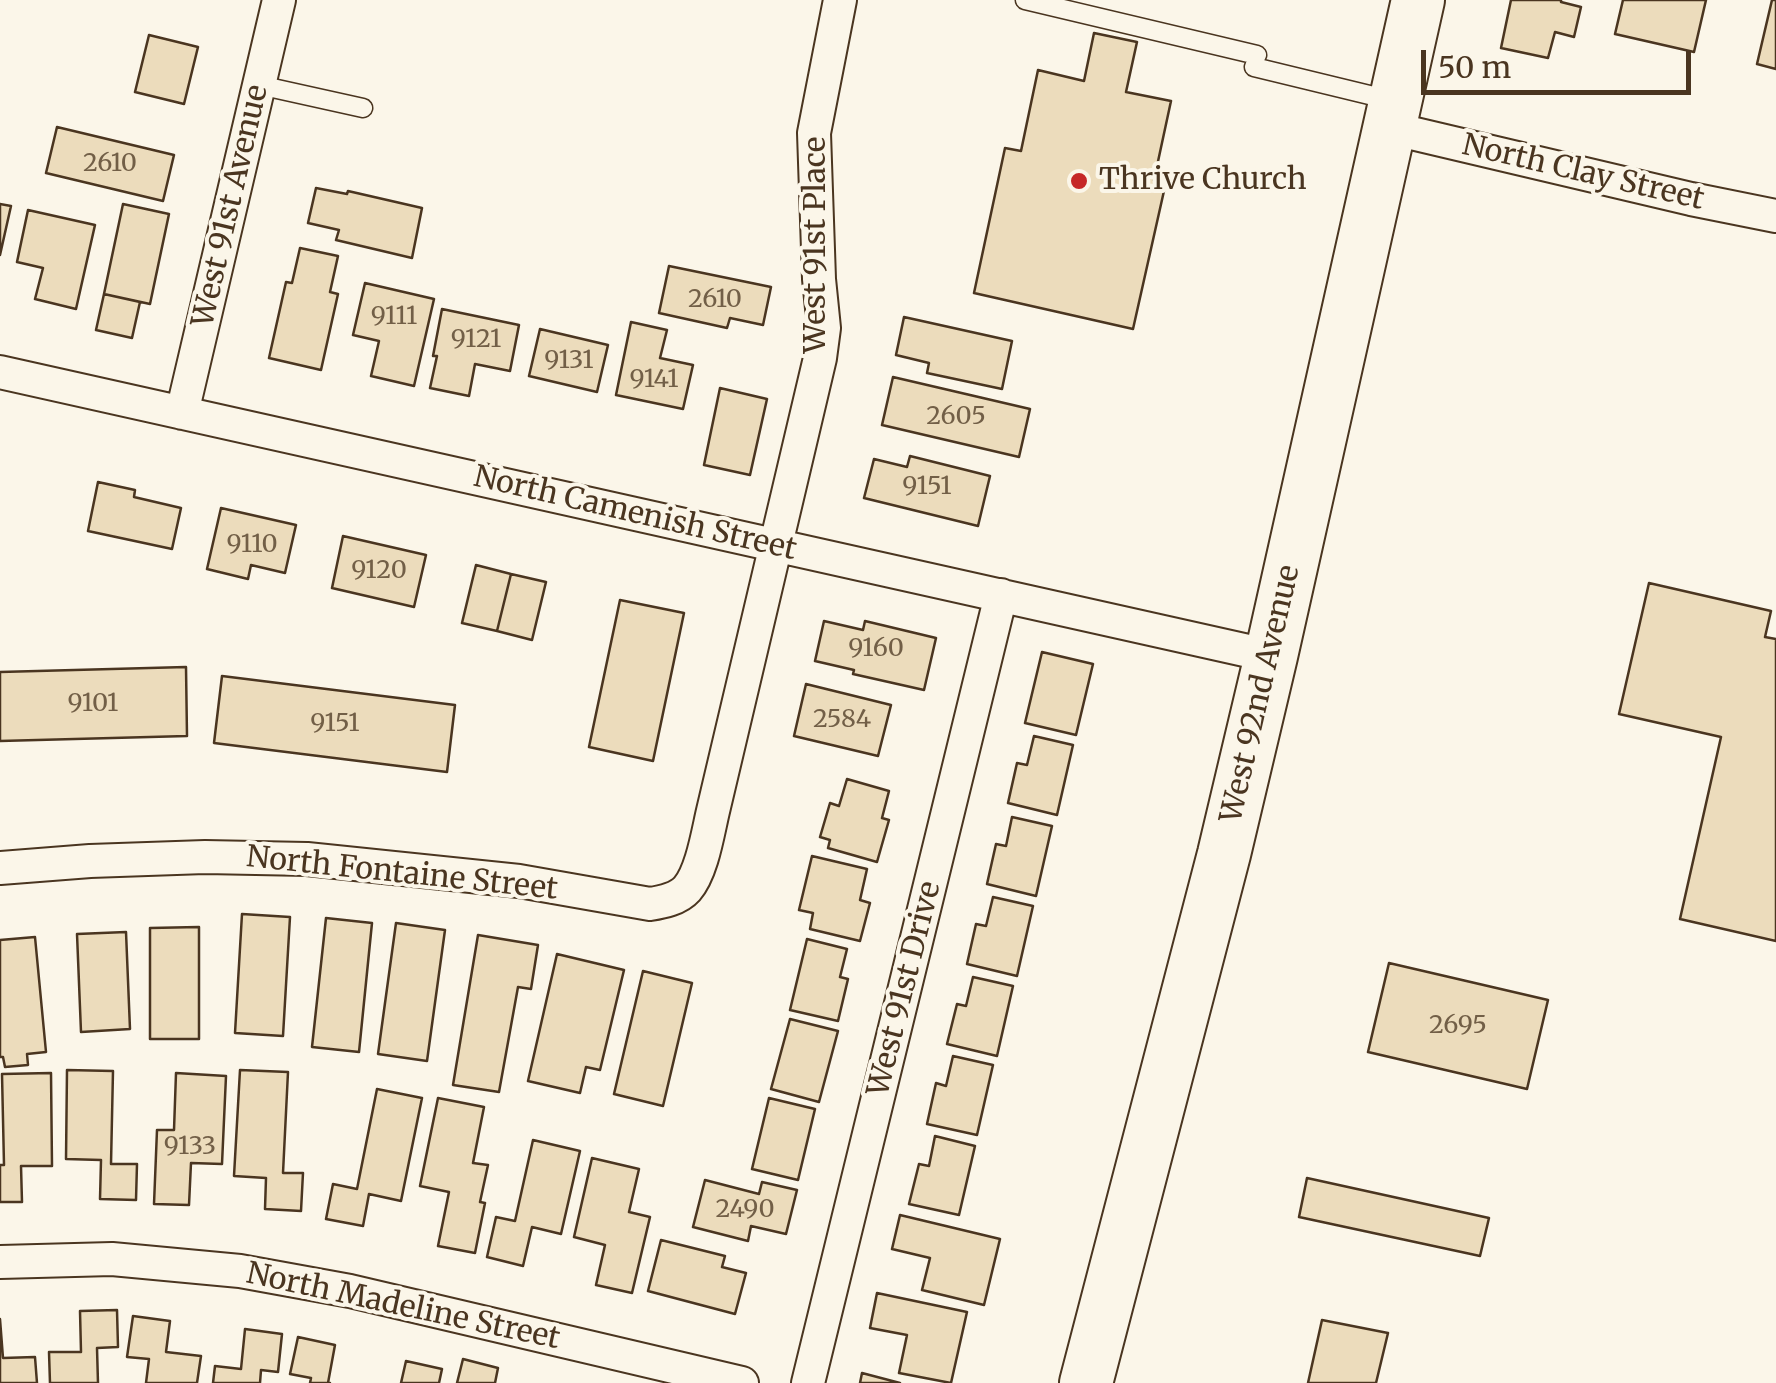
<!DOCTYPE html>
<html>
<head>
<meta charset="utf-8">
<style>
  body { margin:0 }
  #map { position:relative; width:1776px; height:1383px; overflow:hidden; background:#fbf6e9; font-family:Merriweather,serif }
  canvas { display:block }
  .scale { position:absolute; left:1421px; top:50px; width:270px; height:45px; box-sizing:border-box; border:5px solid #4a3520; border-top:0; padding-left:12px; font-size:30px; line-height:35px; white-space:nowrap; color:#4a3520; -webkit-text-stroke:8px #fbf6e9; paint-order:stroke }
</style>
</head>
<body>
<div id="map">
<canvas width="1776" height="1383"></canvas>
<div class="scale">50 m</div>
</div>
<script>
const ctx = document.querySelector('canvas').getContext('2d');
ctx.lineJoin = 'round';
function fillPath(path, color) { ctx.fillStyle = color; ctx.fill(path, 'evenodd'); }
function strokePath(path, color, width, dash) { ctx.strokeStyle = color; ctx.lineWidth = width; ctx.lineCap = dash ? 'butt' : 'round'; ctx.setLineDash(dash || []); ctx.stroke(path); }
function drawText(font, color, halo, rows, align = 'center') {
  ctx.font = font + ' Merriweather,serif'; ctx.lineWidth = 8; ctx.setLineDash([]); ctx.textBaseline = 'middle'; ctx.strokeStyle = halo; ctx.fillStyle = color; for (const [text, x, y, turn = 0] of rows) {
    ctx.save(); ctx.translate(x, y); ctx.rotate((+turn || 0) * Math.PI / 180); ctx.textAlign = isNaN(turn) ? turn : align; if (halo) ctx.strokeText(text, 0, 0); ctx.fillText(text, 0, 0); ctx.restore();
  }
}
const building = new Path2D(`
  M1511,0H1561V2L1581,7L1574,37L1555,32L1548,58L1501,48Z
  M1623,0H1706L1694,52L1615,34Z
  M1772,0H1776V69L1757,64Z
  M1094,33L1137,42L1126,92L1171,101L1154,180L1166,182L1133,329L974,293L1005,148L1021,151L1038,70L1084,81Z
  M149,35L198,47L184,104L135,92Z
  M57,127L174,155L163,201L46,173Z
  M316,188L347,194L348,191L422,208L412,258L336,240L339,230L308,223Z
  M0,204L11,206L0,255Z
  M123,204L169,214L150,304L104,294Z
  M28,210L95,225L76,309L35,299L43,268L17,262Z
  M300,248L338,256L330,292L338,294L321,370L269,358L286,282L292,283Z
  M669,266L771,287L763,325L730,318L727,328L659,313Z
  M365,283L434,299L414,386L371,376L379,341L353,335Z
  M104,294L140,302L132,338L96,330Z
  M442,309L519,325L510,371L475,364L469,396L430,388L437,356H433Z
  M904,317L1012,341L1002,389L927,373L929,363L896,355Z
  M631,322L667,330L660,358L693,365L683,409L616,395Z
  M540,329L608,345L597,392L529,376Z
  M893,377L1030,409L1019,457L882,425Z
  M720,388L767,399L750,475L704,465Z
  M910,456L990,476L978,526L864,498L874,459L907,467Z
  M98,482L135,490L134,497L181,508L172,549L88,531Z
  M221,508L296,525L285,573L251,565L248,579L207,569Z
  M343,536L426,555L414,607L332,588Z
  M476,565L511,574L497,631L462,623Z
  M511,574L546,582L532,640L497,631Z
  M1649,583L1771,611L1765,637L1776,639V941L1680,919L1721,737L1619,714Z
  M620,600L684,613L653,761L589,747Z
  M824,621L863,630L865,621L936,638L924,690L853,674L854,670L815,661Z
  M1042,652L1093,664L1076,735L1025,723Z
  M186,667L187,736L0,741V672Z
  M222,676L455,705L447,772L214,743Z
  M806,684L891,705L878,756L794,736Z
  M1034,736L1073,745L1057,815L1008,803L1017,763L1027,765Z
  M847,779L889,791L882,818L889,820L877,862L828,848L830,840L820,837L830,803L839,806Z
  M1012,817L1052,826L1036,896L987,884L996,844L1006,846Z
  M812,856L867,869L860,900L870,903L860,941L810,929L813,913L799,910Z
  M993,897L1033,906L1017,976L967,964L976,924L986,926Z
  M242,914L290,917L283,1036L235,1033Z
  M326,918L372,923L359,1052L312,1047Z
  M396,923L445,930L427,1061L378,1054Z
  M199,927V1039H150V928Z
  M126,932L130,1029L81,1032L77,934Z
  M478,935L538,945L531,989L518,987L499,1092L453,1085Z
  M35,937L46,1052L27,1054L28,1065L5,1067L3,1057H0V940Z
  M807,939L847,949L840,977L848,979L838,1021L790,1010Z
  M557,954L624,970L600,1070L586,1067L580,1093L528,1081Z
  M1389,963L1548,1000L1527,1089L1368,1052Z
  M643,971L692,983L663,1106L614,1094Z
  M973,977L1013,986L997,1056L947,1044L957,1004L966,1006Z
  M790,1019L838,1031L819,1102L771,1089Z
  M953,1056L993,1065L977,1135L927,1124L936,1083L946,1086Z
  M67,1070L113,1071L111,1164H137L136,1200L100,1199L101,1160L66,1159Z
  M240,1070L288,1072L283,1173H303L301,1211L265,1209L266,1178L234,1176Z
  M51,1073L52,1166H21L22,1202H0V1165H4L2,1074Z
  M176,1073L226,1076L222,1164L191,1163L189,1205L154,1204L157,1130H174Z
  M377,1089L422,1098L401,1201L369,1194L363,1226L326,1219L333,1184L357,1189Z
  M438,1098L484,1107L473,1163L488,1165L480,1202L485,1203L475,1253L438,1246L449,1192L420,1186Z
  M769,1098L815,1109L798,1180L752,1169Z
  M935,1136L975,1146L959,1215L909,1204L919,1164L929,1166Z
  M533,1140L580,1151L561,1234L532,1227L523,1266L487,1257L496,1217L515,1221Z
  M592,1158L639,1169L629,1212L650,1217L632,1293L596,1285L605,1245L574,1237Z
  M1307,1178L1489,1218L1480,1256L1299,1217Z
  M705,1180L759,1194L762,1182L797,1190L786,1234L751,1226L748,1241L693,1227Z
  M900,1215L1000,1239L984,1305L922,1290L930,1258L892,1249Z
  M661,1240L725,1256L722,1267L746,1273L735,1314L648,1291Z
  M877,1293L967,1312L951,1383L899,1373L907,1335L870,1328Z
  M117,1310L118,1347L97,1348L98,1383H50L49,1352H81L80,1311Z
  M133,1316L170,1321L166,1352L201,1356L197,1383H146L149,1359L127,1357Z
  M0,1319L3,1358L35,1357L37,1383H0Z
  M1322,1320L1388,1333L1376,1383H1308Z
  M245,1329L282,1334L278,1372L261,1370L260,1383H213L215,1366L241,1369Z
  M298,1337L335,1345L328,1383H330H310L311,1378L290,1374Z
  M463,1359L498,1368L495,1383H457Z
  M406,1361L442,1369L439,1383H401Z
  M862,1373L900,1383H860Z`);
fillPath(building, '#ecdcbc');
strokePath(building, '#4a3520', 2.5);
const service = new Path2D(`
  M1025,0L1257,55
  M1254,67L1390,100
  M259,85L363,108`);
const minor = new Path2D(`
  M1390,128L1691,199L1776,216
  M0,372L1271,656
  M182,413L279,0
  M0,868L90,861L205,857L307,859L519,881L650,904C663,902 678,899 687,889C702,872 708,832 713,811L820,358L824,328L819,279L814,133L840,0
  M0,1262L112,1259L240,1271L350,1291L742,1383
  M808,1383L1001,595`);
const primary = new Path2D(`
  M1086,1383L1224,854L1271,656L1418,0`);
strokePath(service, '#4a3520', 21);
strokePath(minor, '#4a3520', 36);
strokePath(primary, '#4a3520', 56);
strokePath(service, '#fbf6e9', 18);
strokePath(minor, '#fbf6e9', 32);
strokePath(primary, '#fbf6e9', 52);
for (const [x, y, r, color] of [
  [1079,181,10,"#c62828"]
]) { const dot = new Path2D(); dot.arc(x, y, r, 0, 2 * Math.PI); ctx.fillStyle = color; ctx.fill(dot); strokePath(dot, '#fbf6e9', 4); }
drawText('25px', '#725f47', null, [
  ["2610",110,164],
  ["2610",715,300],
  ["9111",394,317],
  ["9121",476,340],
  ["9131",569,361],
  ["9141",654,380],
  ["2605",956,417],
  ["9151",927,487],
  ["9110",252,545],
  ["9120",379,571],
  ["9160",876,649],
  ["9101",93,704],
  ["2584",842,720],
  ["9151",335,724],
  ["2695",1458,1026],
  ["9133",190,1147],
  ["2490",745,1210]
]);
drawText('30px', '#4a3520', '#fbf6e9', [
  ["North Clay Street",1583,173,13],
  ["West 91st Avenue",231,206,-77],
  ["West 91st Place",817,245,-90],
  ["North Camenish Street",635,514,13],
  ["West 92nd Avenue",1261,694,-77],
  ["North Fontaine Street",402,874,6],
  ["West 91st Drive",905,989,-76],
  ["North Madeline Street",403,1307,12]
]);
drawText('30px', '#4a3520', '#fbf6e9', [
  ["Thrive Church",1099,181]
], 'left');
</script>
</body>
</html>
